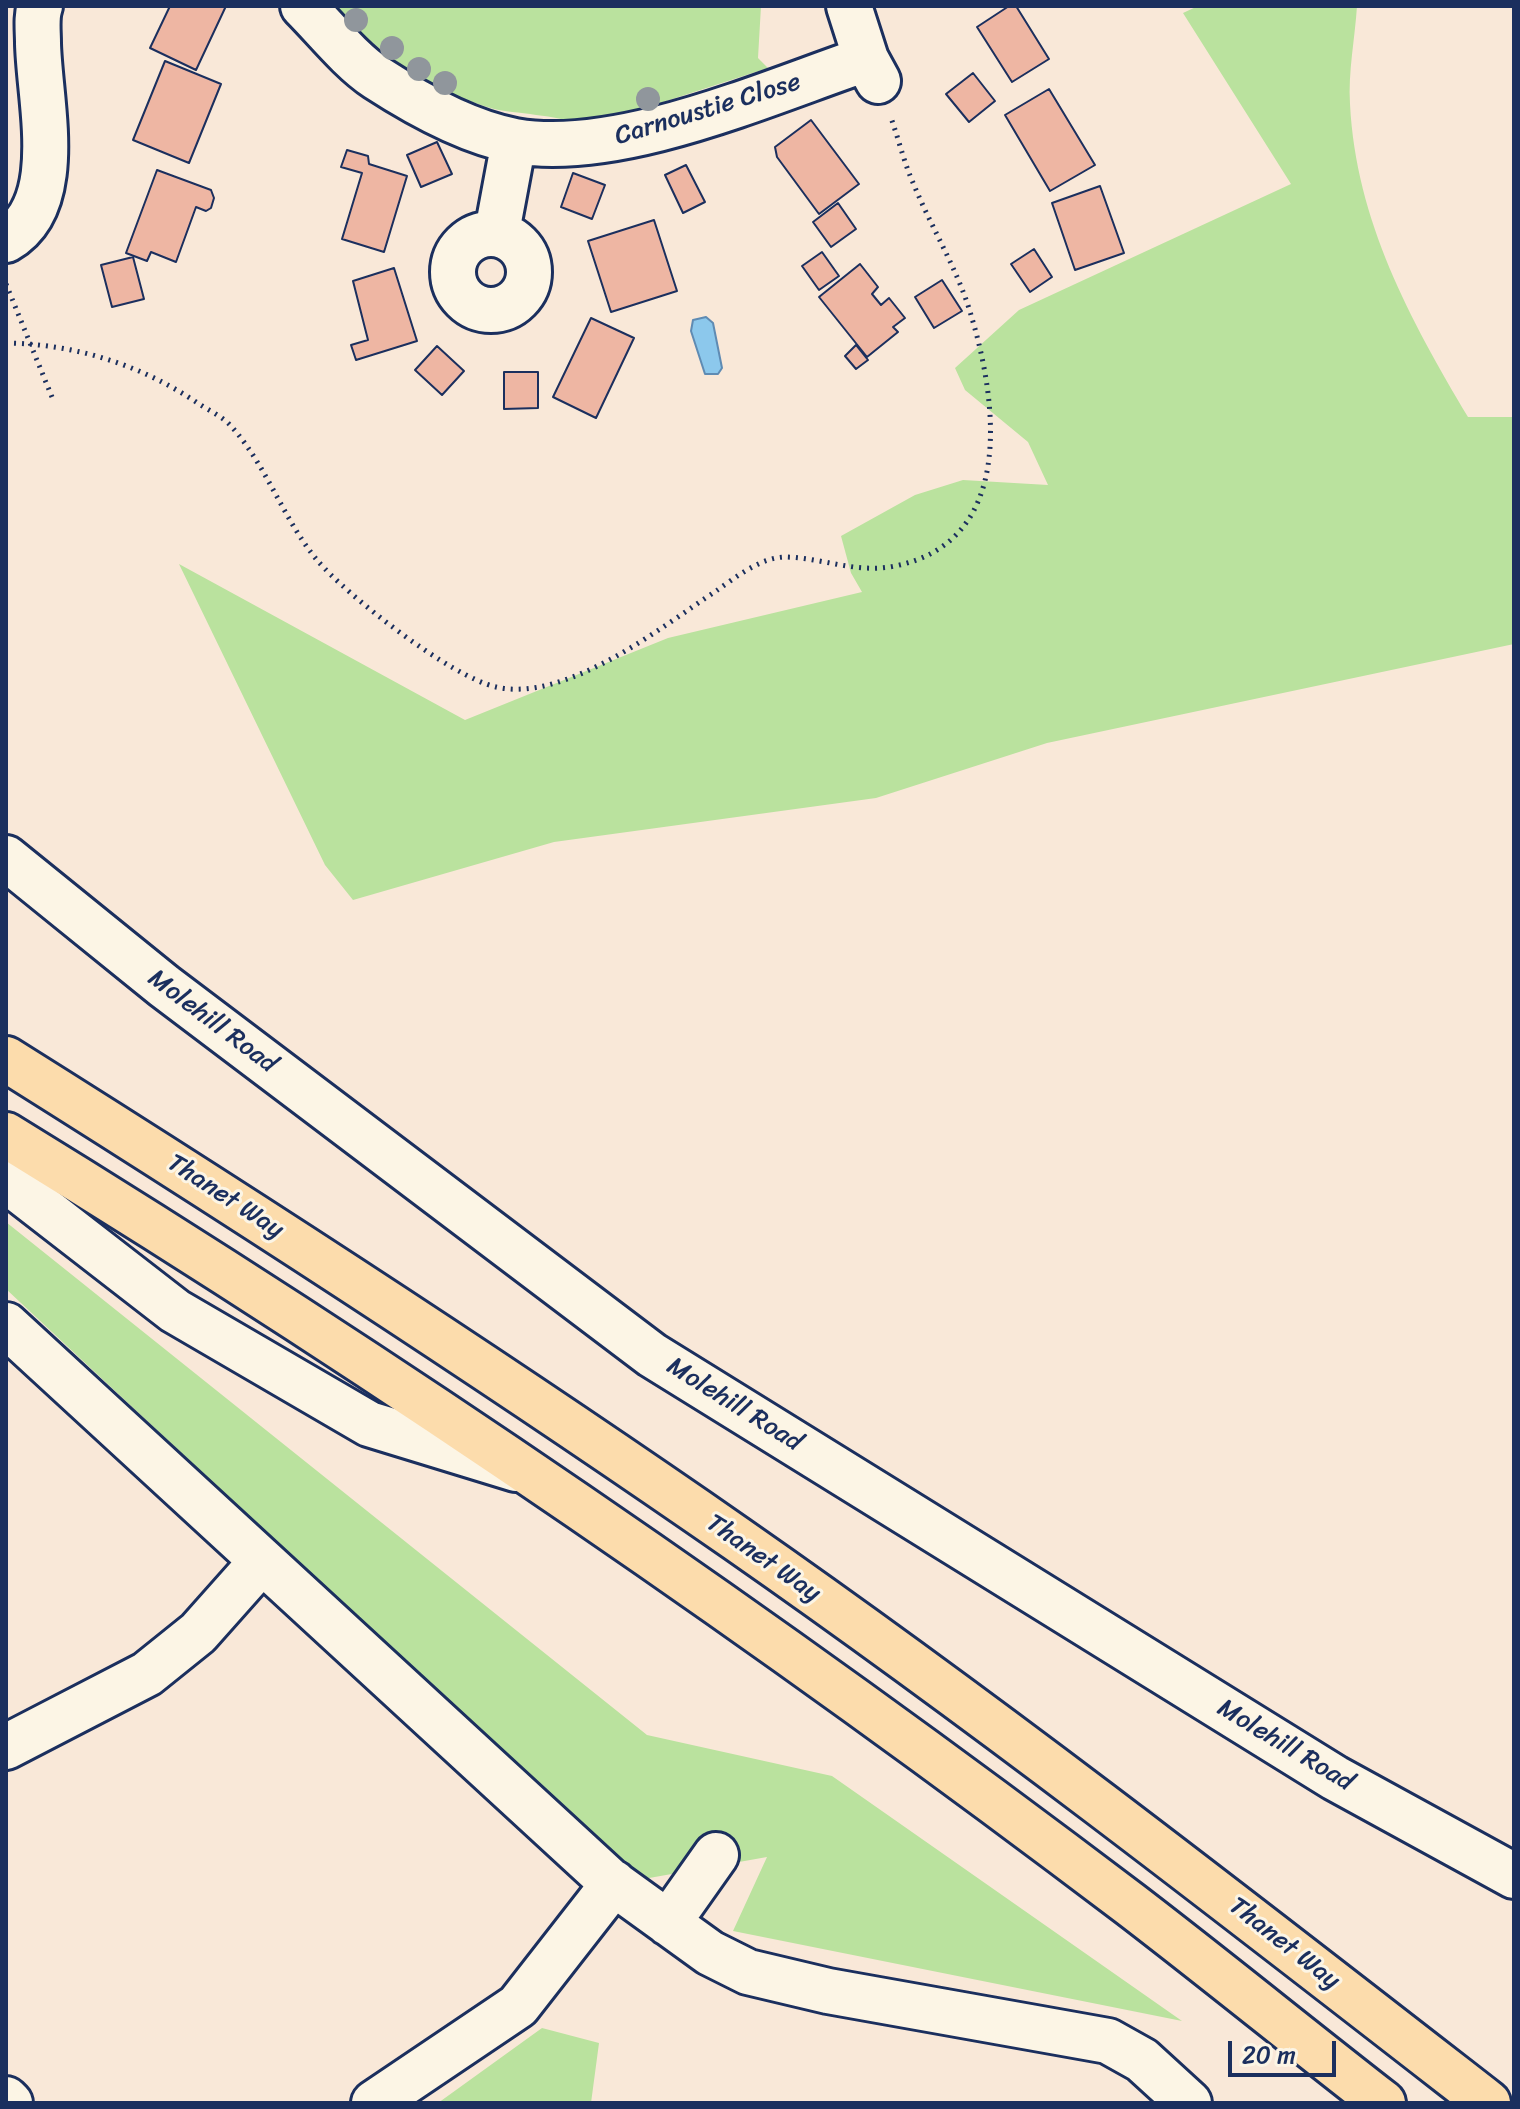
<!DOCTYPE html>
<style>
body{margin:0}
#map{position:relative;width:1520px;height:2109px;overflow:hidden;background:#f9e8d8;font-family:Sriracha,sans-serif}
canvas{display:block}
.frame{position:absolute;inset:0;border:8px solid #1b2f5e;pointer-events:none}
.scale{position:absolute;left:1228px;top:2041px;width:108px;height:36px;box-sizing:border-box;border:4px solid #1b2f5e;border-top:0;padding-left:10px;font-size:24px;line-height:28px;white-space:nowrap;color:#1b2f5e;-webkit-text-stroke:6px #fcf5e5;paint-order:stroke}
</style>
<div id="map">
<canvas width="1520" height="2109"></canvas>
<div class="frame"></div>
<div class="scale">20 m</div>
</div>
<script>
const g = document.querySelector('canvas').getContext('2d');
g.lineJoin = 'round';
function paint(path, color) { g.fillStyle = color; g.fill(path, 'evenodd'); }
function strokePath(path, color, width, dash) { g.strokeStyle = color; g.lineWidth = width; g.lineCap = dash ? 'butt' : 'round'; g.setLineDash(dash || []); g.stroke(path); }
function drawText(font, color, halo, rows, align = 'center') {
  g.font = font + ' Sriracha,sans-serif'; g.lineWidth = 6; g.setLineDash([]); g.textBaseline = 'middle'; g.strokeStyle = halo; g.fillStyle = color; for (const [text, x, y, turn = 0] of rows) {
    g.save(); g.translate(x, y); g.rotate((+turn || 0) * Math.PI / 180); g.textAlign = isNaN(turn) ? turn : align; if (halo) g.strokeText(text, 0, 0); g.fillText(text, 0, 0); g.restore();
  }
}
paint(new Path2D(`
 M333,6h428l-3,52 10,10 -157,51 -38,4c-10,-7 -62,-10 -79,-14 -64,-18 -115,-56 -161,-103z
 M1198,6h159c-2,32 -9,66 -7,98 6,117 60,215 118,313h46v227l-467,99 -171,55 -322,44 -201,58 -28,-35 -146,-301 286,156 203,-82 194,-46 -11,-19 -10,-37 74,-41 48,-15 85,5 -20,-43 -63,-52 -10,-22 64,-58 272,-126 -108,-171z
 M6,1222l641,513 185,41 350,245 -449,-90 34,-74 -129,23 -632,-591z
 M542,2028l57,15 -8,60h-153z`), '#bae29e');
const water = new Path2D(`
 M706,317l7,6 9,45 -4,6h-13l-14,-43 2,-11z`);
paint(water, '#8cc8ec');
strokePath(water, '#5f8bb3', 2);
const building = new Path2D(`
 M170,6h56l-30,64 -46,-22z
 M1009,6h7l33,53 -37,23 -35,-55z
 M165,61l56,23 -32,79 -56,-23z
 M973,73l22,28 -26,21 -23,-28z
 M1049,89l46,76 -45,26 -45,-76z
 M811,120l48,64 -40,30 -42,-57 -2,-10z
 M437,142l15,32 -31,13 -14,-32z
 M347,150l21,6 1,8 38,12 -23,76 -42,-13 20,-66 -21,-6z
 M686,165l19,37 -22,11 -18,-38z
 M157,170l54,20 3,8 -3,10 -5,3 -10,-4 -20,55 -25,-10 -4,9 -21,-8z
 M573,173l32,12 -13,34 -31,-12z
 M1100,186l24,67 -49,17 -23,-67z
 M838,203l18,26 -25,18 -18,-25z
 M654,220l23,71 -66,21 -23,-71z
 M1034,249l18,28 -22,15 -19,-28z
 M822,252l17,24 -20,14 -17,-24z
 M133,257l11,42 -32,8 -11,-42z
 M860,264l18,23 -6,7 9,11 8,-7 16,20 -12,9 5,5 -31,25 -48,-60z
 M394,268l23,73 -61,19 -5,-15 17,-5 -15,-59z
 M942,280l20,31 -28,17 -19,-31z
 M591,318l43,20 -38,80 -43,-21z
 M856,345l12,15 -12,9 -11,-13z
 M437,346l27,25 -22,24 -27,-25z
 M504,372h34v36l-34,1z`);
paint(building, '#eeb6a3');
strokePath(building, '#1b2f5e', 2);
const minor = new Path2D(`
 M303,6c23,23 47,54 74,72 40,26 90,54 138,63 104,18 251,-48 351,-82
 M849,6l17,53 12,22
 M497,232l17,-91
 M453 272a38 38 0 1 1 76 0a38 38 0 1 1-76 0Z
 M6,240c61,-35 33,-139 32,-197 0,-12 -2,-26 2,-37
 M6,858l158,128 488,369 683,423 179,98
 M6,1180l169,131 194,113 147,45
 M6,1325l603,555 101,73 38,19 80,19 280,50 34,19 47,43
 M6,1747l141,-73 51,-41 64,-72
 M668,1923l48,-68
 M6,2099l4,4
 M374,2103l144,-97 96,-123`);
const highway = new Path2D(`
 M6,1059c247,155 492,314 731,480 257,179 504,372 751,564
 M6,1135c386,237 763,495 1124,769 85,65 168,133 253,199`);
strokePath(minor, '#1b2f5e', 50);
strokePath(highway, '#1b2f5e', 50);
strokePath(new Path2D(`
 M6,284l48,118
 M6,343c69,1 136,22 193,61 11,7 24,13 32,22 36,40 52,93 86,134 29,35 134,117 179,127 70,16 164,-59 220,-96 19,-13 44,-34 70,-34 37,1 71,17 109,9 120,-24 103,-162 76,-251 -13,-45 -39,-86 -57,-130 -10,-22 -15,-45 -23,-67`), '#1b2f5e', 5, [2, 6]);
strokePath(minor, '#fcf5e5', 44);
strokePath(highway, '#fcdcac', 44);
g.fillStyle = '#90969c';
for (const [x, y] of [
 [356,20],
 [392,48],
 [419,69],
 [445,83],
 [648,99]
]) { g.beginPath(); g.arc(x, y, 12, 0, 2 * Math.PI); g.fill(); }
drawText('26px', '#1b2f5e', '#fcf5e5', [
 ["Carnoustie Close",708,110,-17],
 ["Molehill Road",212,1022,37],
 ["Thanet Way",225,1197,33],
 ["Molehill Road",734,1405,32],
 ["Thanet Way",763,1559,35],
 ["Molehill Road",1285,1746,31],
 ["Thanet Way",1284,1944,38]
]);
</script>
